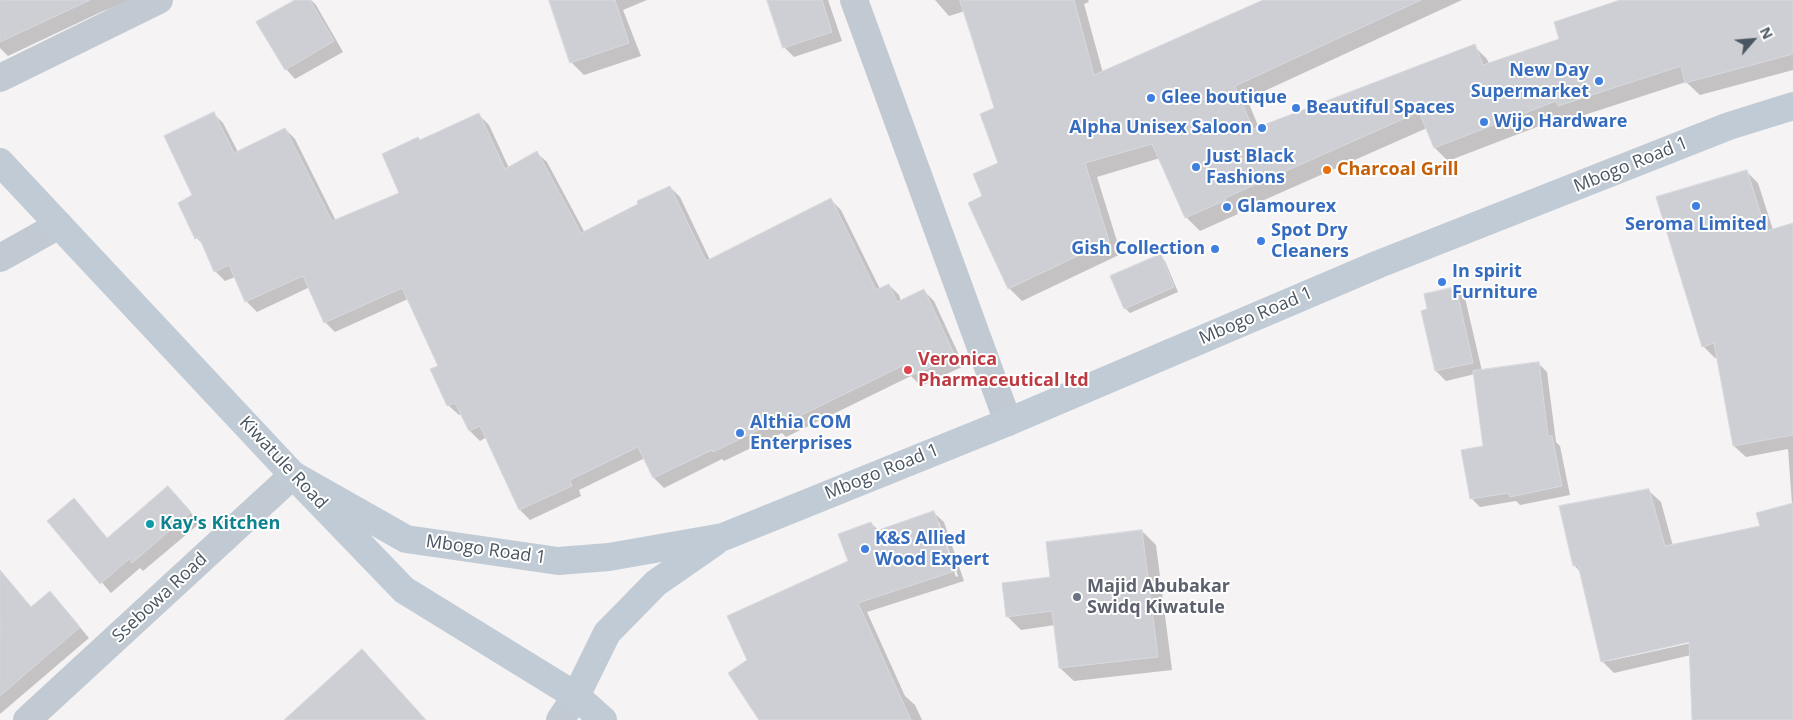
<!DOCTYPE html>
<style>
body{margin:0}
#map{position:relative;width:1793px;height:720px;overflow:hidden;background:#f5f3f3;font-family:"Open Sans",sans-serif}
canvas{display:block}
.north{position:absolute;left:1728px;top:15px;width:50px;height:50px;-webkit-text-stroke:4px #fff;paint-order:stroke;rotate:63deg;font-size:14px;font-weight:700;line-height:20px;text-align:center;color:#4a5661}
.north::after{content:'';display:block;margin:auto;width:18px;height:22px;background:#4a5661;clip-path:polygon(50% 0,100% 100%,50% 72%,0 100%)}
</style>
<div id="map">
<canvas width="1793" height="720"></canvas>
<div class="north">N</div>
</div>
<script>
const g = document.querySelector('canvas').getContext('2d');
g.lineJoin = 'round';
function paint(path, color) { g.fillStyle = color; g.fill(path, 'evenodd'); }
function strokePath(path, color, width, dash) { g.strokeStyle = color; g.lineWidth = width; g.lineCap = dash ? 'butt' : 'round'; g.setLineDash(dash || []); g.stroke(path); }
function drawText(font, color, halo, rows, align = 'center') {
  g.font = font + ' "Open Sans",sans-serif'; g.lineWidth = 4; g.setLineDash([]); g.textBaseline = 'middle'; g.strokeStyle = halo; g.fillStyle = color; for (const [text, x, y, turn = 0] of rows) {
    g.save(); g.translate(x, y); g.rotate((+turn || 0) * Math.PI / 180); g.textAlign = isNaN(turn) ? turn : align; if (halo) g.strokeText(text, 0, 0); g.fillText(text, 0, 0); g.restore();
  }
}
paint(new Path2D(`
 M0,0h132l-31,12 -93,44 -8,-8z
 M298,0h13l5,5 27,47 -48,27 -9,-10z
 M550,0h97l-24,10 18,46 -57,19 -13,-13z
 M769,0h59l14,41 -48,16 -10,-10z
 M935,0h153l1,2 -5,2 19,69 163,-73h196l-215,99 12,29 215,-82 13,13 2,5 72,-24 63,-40h169v70l-93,25 -14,-13 -114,37 -4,-4 -120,46 -13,-13 -8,-20 -190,84 1,2 -38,17 -13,-13 -27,-60 -63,19 24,77 -99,47 -13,-13 -25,-91 16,-34 -4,-54 -31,-98 -16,5z
 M213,113l10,10 15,29 47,-23 10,10 41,82 65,-27 20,-53 58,-26 10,10 20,43 28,-15 10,9 38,71 55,-28 30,-18 10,10 30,63 121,-60 10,10 39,79 9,-4 10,10 2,6 23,-10 10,10 30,65 -43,20 -10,-10 -125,61 -4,-4 -58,28 -2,-2 -58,29 -10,-10 -9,-20 -66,32 2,6 -51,24 -10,-10 -33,-73 -7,4 -10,-10 -8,-17 -3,1 -11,-10 -9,-39 -31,-67 -73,33 -10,-10 -15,-35 -53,25 -10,-10 -12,-25 -10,4 -10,-10 -12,-26 -6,-7 -3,-42z
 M1747,172l11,11 15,47 20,-6v496h-99l-3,-65 -77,18 -12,-12 -21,-88 -7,-8 75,-74 12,11 12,44 88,-19 31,-23 -4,-55 -42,8 -12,-11 -16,-89 -3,1 -12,-12zM1695,639l1,3 -87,19v-2z
 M1160,256l5,5 13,31 -48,21 -5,-5z
 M1455,288l10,10 17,73 56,-8 9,9 9,70 4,4 10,49 -50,10 -4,-4 -36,6 -8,-8 13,-52 -10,-73 -29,7 -10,-10 -7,-61z
 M178,498l22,25 -57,48 -3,-3 -29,25 -62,-72 34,-11 25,29z
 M934,513l10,9 20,59 -97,31 38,84 10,9 7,15h-125l-48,-60 101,-98 21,-39 8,8zM937,522h2l19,54 -2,1z
 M1142,531l14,14 16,125 -98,11 -14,-13 -5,-43 -34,5 -14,-14z
 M0,570l32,38 27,-6 30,36 -89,76z`), '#0003');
const building = new Path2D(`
 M0,0h90l-90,42z
 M295,0h15l24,41 -49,29 -29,-48z
 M549,0h66l14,43 -59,20z
 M767,0h55l10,32 -49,16z
 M960,0h114l20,75 169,-75h158l-186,86 18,43 222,-85 8,21 76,-26 -5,-17 66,-22h173v54l-108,29 -4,-17 -123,40 -2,-5 -122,47 -15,-36 -194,86 1,2 -41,18 -33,-74 -67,19 24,78 -101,48 -40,-86 14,-7 -9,-22 25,-11 -18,-49 14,-6z
 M214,112l20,41 51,-25 47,93 67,-28 -17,-39 36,-17 2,3 59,-27 26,56 32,-18 44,82 57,-29 -1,-3 33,-15 36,75 125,-63 45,92 13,-6 8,18 27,-13 31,67 -45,20 -6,-11 -129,63 -2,-5 -60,29 -1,-2 -59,28 -15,-31 -68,33 2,6 -53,24 -39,-84 -11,5 -14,-28 -8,3 -17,-37 8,-3 -36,-78 -78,35 -21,-47 -58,26 -16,-37 -15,7 -15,-35 -4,2 -17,-36 14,-8 -28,-59z
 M1747,170l19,61 27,-8v212l-60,11 -19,-103 -12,4 -46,-150z
 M1161,254l13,33 -50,22 -14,-33z
 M1456,287l17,76 -38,8 -14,-60 6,-2 -3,-15z
 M1539,362l9,74h4l10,50 -52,11 -1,-4 -39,6 -9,-49 22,-4 -10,-75z
 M168,486l23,26 -59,51 -3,-4 -29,25 -53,-63 27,-23 33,40z
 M1649,489l16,57 95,-20 -4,-13 37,-10v217h-101l-3,-78 -88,20 -23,-97 -5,1 -14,-60z
 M934,511l21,60 -97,32 53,117h-152l-31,-47 19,-13 -20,-44 121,-55 -10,-27 33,-12 4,9z
 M1142,530l16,127 -99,11 -7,-57 -46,6 -4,-34 48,-6 -4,-35z
 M0,570l31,37 19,-16 30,36 -80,69z
 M362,649l64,71h-142l66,-60z`);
paint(building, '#cdcfd5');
strokePath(building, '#d7d9de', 1);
strokePath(new Path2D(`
 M854,0l154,422
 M0,78l159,-78
 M0,258l59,-33
 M27,720l266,-245
 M560,720l16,-24`), '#c1cad2', 28);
strokePath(new Path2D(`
 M0,162l293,313 111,115 172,106 27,24
 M293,475l113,64 152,22 51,-4 114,-20 285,-115 371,-158 350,-138 64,-20
 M576,696l31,-63 49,-50 59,-41`), '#c1cbd6', 28);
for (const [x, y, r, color] of [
 [1599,81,5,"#3f7fe0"],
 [1151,98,5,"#3f7fe0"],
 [1296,108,5,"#3f7fe0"],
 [1484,122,5,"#3f7fe0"],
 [1262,128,5,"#3f7fe0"],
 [1196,167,5,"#3f7fe0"],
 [1327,170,5,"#e8710a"],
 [1696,206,5,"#3f7fe0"],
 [1227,207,5,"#3f7fe0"],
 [1261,241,5,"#3f7fe0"],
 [1215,249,5,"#3f7fe0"],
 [1442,282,5,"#3f7fe0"],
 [908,370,5,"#e0444e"],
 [740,433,5,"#3f7fe0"],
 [150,524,5,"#0f9aa8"],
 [865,549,5,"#3f7fe0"],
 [1077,597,5,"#6b7280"]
]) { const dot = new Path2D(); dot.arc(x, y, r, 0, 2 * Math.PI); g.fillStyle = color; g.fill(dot); strokePath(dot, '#fff', 2); }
drawText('bold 18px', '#366cbe', '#fff', [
 ["New Day",1589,71,"right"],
 ["Supermarket",1589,92,"right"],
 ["Glee boutique",1161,98],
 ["Beautiful Spaces",1306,108],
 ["Wijo Hardware",1494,122],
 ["Alpha Unisex Saloon",1252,128,"right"],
 ["Just Black",1206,157],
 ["Fashions",1206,178],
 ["Glamourex",1237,207],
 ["Seroma Limited",1696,225,"center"],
 ["Spot Dry",1271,231],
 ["Cleaners",1271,252],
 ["Gish Collection",1205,249,"right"],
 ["In spirit",1452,272],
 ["Furniture",1452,293],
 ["Althia COM",750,423],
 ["Enterprises",750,444],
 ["K&S Allied",875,539],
 ["Wood Expert",875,560]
], 'left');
drawText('18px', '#4a5661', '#fff', [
 ["Mbogo Road 1",1631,165,-22],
 ["Mbogo Road 1",1256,316,-23],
 ["Kiwatule Road",283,463,47],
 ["Mbogo Road 1",882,472,-22],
 ["Mbogo Road 1",486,550,8],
 ["Ssebowa Road",160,598,-43]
]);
drawText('bold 18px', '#c56008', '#fff', [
 ["Charcoal Grill",1337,170]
], 'left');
drawText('bold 18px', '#be3a42', '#fff', [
 ["Veronica",918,360],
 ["Pharmaceutical ltd",918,381]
], 'left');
drawText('bold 18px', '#0d838f', '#fff', [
 ["Kay's Kitchen",160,524]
], 'left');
drawText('bold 18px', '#5b616d', '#fff', [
 ["Majid Abubakar",1087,587],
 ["Swidq Kiwatule",1087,608]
], 'left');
</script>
